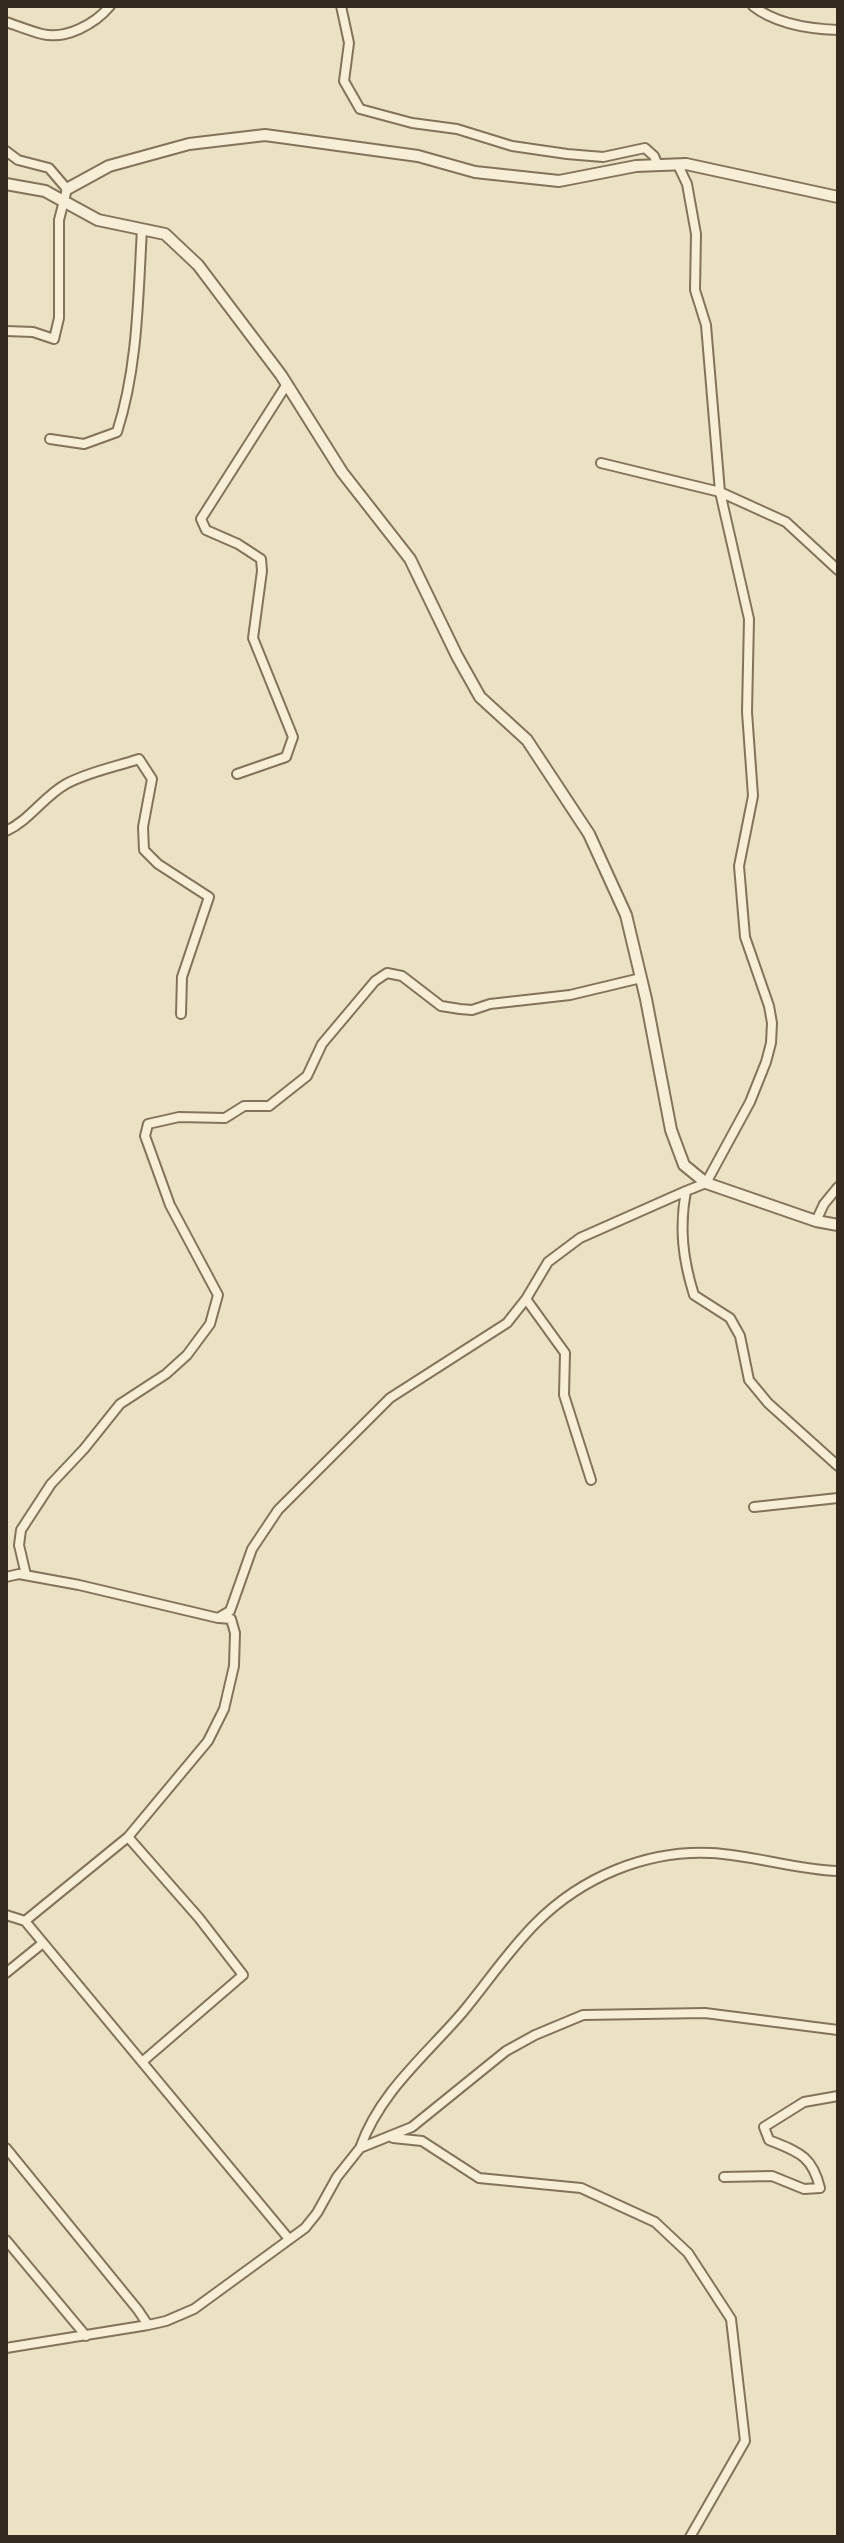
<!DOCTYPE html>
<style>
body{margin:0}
#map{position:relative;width:844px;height:2543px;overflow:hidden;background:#ebe1c3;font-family:"Roboto Serif",serif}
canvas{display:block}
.frame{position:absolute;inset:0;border:8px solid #352a1e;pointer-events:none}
</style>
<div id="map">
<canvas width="844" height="2543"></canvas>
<div class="frame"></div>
</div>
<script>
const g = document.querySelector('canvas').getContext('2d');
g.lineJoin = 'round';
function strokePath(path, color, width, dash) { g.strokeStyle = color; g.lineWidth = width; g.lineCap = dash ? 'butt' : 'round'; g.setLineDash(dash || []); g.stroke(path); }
const minor = new Path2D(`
 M341,6l8,37 -5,38 16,28 52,14 45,6 55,17 55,8 36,3 42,-9 9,8 4,9
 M753,6c23,18 56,23 85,24
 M6,22c12,4 24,9 36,12 24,6 53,-10 68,-28
 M6,151l12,9 31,8 18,21 -8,31v98l-5,21 -21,-7 -27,-1
 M678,165l9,19 9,50 -1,56 11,35 14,167 29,127 -2,93 6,84 -14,70 6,71 24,69 3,17 -1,20 -5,19 -16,40 -44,81 -20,8c-7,37 -3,69 8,104l36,23 10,18 9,44 19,23 70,63
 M50,439l34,5 33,-12c21,-65 21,-134 25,-203
 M601,463l119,29 66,30 52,48
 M237,774l49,-17 7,-20 -40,-99 9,-67 -1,-12 -23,-15 -32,-14 -5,-11 86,-135
 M6,831c24,-11 37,-34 60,-47 22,-12 49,-17 73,-25l13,20 -9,48 1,23 14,14 51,33 -27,80 -1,37
 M816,1221l8,-17 14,-17
 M526,1299l39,54 -1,42 27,85
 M754,1507l84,-9
 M26,1575l-7,-30 2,-15 30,-46 33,-35 36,-45 46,-30 21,-19 23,-31 8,-29 -48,-90 -25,-69 3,-12 31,-7 46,1 19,-12h25l38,-30 15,-32 53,-63 12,-8 15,3 39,30 19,3 12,1 18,-6 80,-9 71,-17
 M6,1577l13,-3 60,11 139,33 12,-7 22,-62 26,-39 112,-112 117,-75 19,-24 22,-37 32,-24 106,-47
 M128,1837l71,81 44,57 -101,87
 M6,1915l19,6 103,-84 80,-96 16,-32 10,-43 1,-33 -4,-14 -12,-1
 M25,1921l264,318
 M6,1973l37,-30
 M393,2138l29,3 57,37 102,10 74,34 33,31 43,66 14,122 -55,96
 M6,2148l132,162 10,15
 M360,2148c20,-56 65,-92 102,-135 25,-30 46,-62 74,-90 46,-46 110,-73 175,-70 43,2 84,17 127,18
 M724,2177l48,-1 32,13 16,-1c-8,-33 -22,-36 -51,-48l-5,-13 40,-25 34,-6
 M6,2240l80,96
 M6,2348l142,-23 18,-4 28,-12 111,-81 12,-15 20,-36 23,-29 52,-21 94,-76 29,-16 48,-20 122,-2 133,17`);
const tertiary = new Path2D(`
 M6,184l39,7 53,29 67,14 33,31 83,110 61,97 68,87 47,97 23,41 47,43 62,94 37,81 20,84 25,131 13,35 22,18 110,38 22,4
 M67,189l42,-23 80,-22 76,-9 153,21 57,16 84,9 77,-15 50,-2 152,33`);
strokePath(minor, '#84735b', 12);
strokePath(tertiary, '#84735b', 14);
strokePath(minor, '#f6eed6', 8);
strokePath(tertiary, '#f6eed6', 10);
</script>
